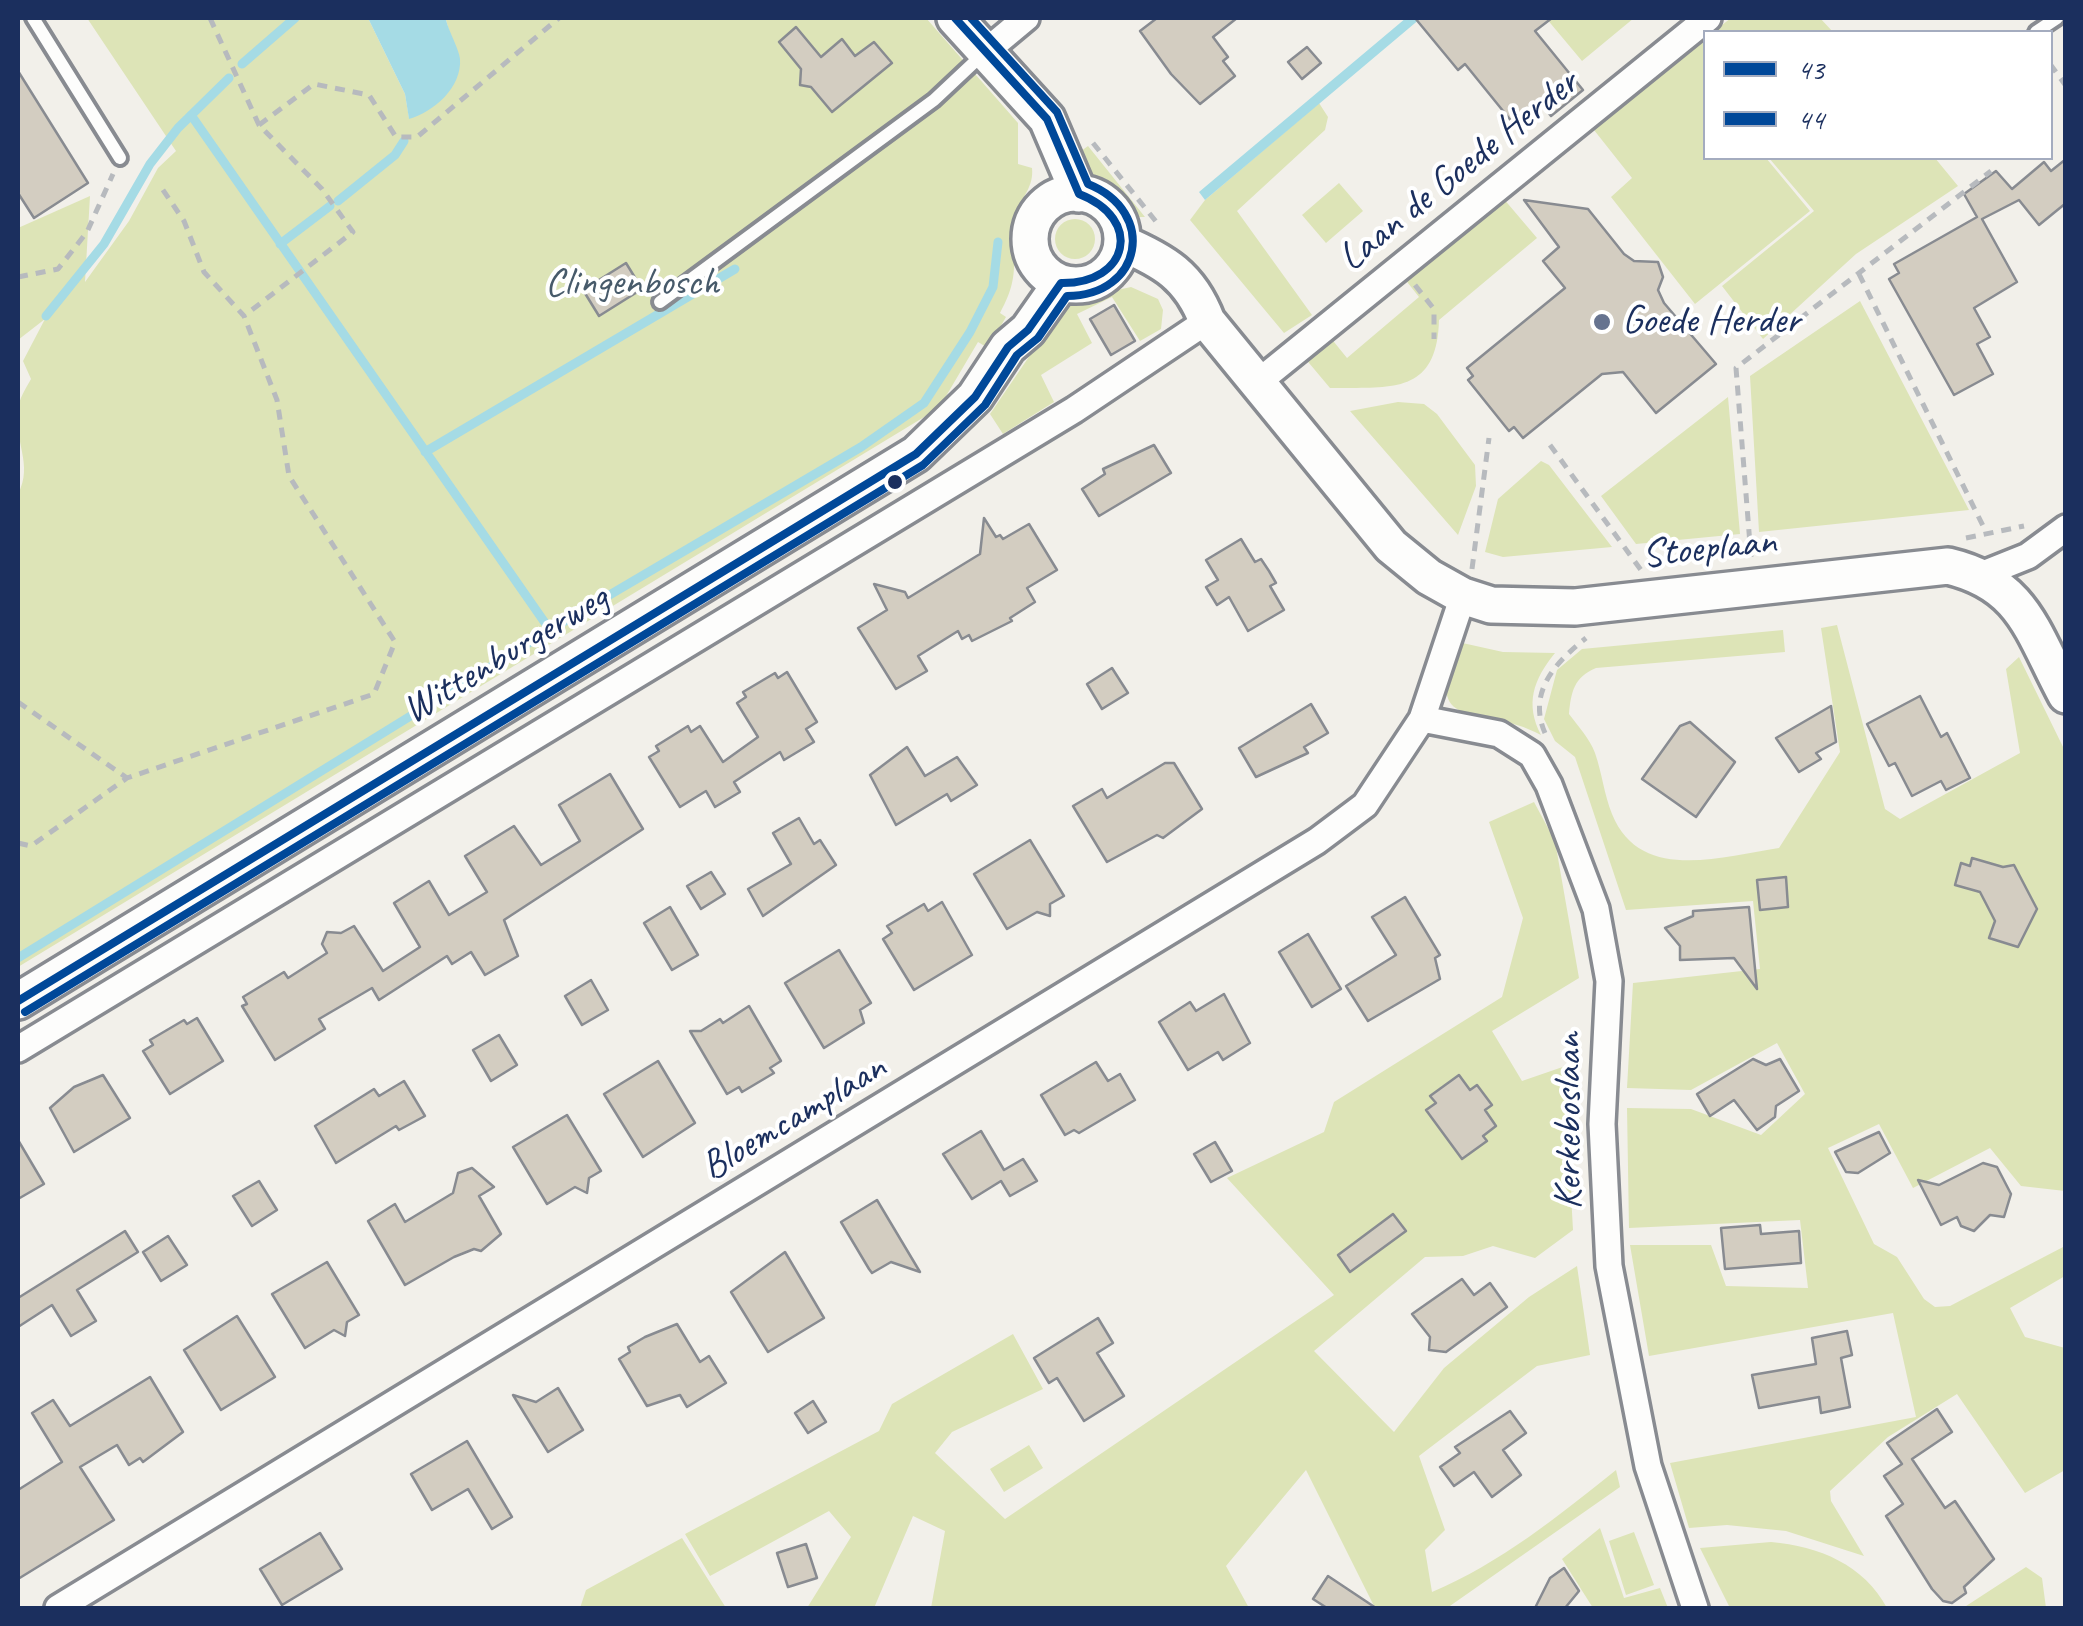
<!DOCTYPE html>
<style>
body{margin:0}
#map{position:relative;width:2083px;height:1626px;overflow:hidden;background:#f2f0ea;font-family:Caveat,sans-serif}
canvas{display:block}
.frame{position:absolute;inset:0;border:20px solid #1b2f5e;pointer-events:none}
.legend{position:absolute;left:1703px;top:30px;width:350px;height:130px;box-sizing:border-box;background:#fff;border:2px solid #a4acbf;margin:0;padding:12px 18px;list-style:none;font-size:30px;color:#1b2f5e}
.legend li{display:flex;align-items:center;gap:20px;height:50px}
.legend b{width:50px;border:2px solid #a4acbf}
</style>
<div id="map">
<canvas width="2083" height="1626"></canvas>
<div class="frame"></div>
<ul class="legend">
<li><b style="height:12px;background:#004899"></b>43</li>
<li><b style="height:12px;background:#004899"></b>44</li>
</ul>
</div>
<script>
const g = document.querySelector('canvas').getContext('2d');
g.lineJoin = 'round';
function paint(path, color) { g.fillStyle = color; g.fill(path, 'evenodd'); }
function strokePath(path, color, width, dash) { g.strokeStyle = color; g.lineWidth = width; g.lineCap = dash ? 'butt' : 'round'; g.setLineDash(dash || []); g.stroke(path); }
function drawText(font, color, halo, rows, align = 'center') {
  g.font = font + ' Caveat,sans-serif'; g.lineWidth = 8; g.setLineDash([]); g.textBaseline = 'middle'; g.strokeStyle = halo; g.fillStyle = color; for (const [text, x, y, turn = 0] of rows) {
    g.save(); g.translate(x, y); g.rotate((+turn || 0) * Math.PI / 180); g.textAlign = isNaN(turn) ? turn : align; if (halo) g.strokeText(text, 0, 0); g.fillText(text, 0, 0); g.restore();
  }
}
paint(new Path2D(`
 M87,18h281l37,76 4,24 45,-70 -8,-28 -10,-2h490l92,105v41l14,4c2,19 -10,28 -15,45 -11,39 9,54 -17,100l6,4 -18,31 -10,-6 -39,66 -921,559v-473c16,-30 -5,-53 0,-86 1,-9 8,-20 13,-29l-8,-18 22,-42 -27,21v-112l72,-32 -5,86 44,-61 29,-53 18,-17z
 M1546,18h88l-52,43z
 M1731,18h89l13,14h-120z
 M1705,38l1,120h60l44,53 -115,93 -84,-107 21,-19 -38,-48z
 M1319,103l9,14 -3,13 -88,81 75,104 -28,18 -94,-113 15,-20z
 M1088,146l57,71h-15c-17,-23 -40,-37 -57,-60z
 M1769,158h166l23,28 -102,68 -93,85 -41,-53 92,-75z
 M1339,183l24,28 -37,32 -24,-28z
 M1503,198l34,40 -98,82c-2,76 -49,67 -109,68l-26,-31 26,-20 17,21 72,-61 -15,-19z
 M1055 239a20 20 0 1 1 40 0a20 20 0 1 1-40 0Z
 M1131,287l27,12 5,11 -2,19 -21,12 -28,-44 -35,17 15,29 -51,32 13,27 -51,32 -13,-20 77,-113z
 M1860,301l109,209 -210,22 -9,-156z
 M1728,397l12,137 -104,10 -35,-48z
 M1398,402l26,2 13,10 38,51 1,21 -18,49 -108,-124z
 M1541,461l8,4 63,82 -109,10 -18,-5 13,-53z
 M1837,625l48,184 15,10 120,-66 -14,-84 13,-12 46,94v440l-44,-5 -31,-38 -77,40 -34,-64 -51,24 46,96 23,13 27,42 11,8 15,-1 115,-60v30l-55,32 15,29 40,11v122l-40,23 -68,-99 -69,43 -58,54 1,10 33,55 -78,-25 -59,-6 -38,3 -19,-65 246,-46 -23,-104 -244,43 -19,-111h81l15,41 82,2 -8,-68 -171,8 -2,-120 64,1 70,26 44,-41 -28,-51 -86,47 -64,-2 6,-105 127,-14 -7,-68 -127,9 -51,-153 -20,-16 -11,-22 13,-49 25,-21 201,-19 2,22 -189,16c-22,9 -25,24 -27,46 9,12 21,25 26,39 7,20 9,41 17,61 28,69 108,43 167,34l61,-96 -19,-124z
 M1458,642l45,10 52,1c-22,27 -30,51 -14,82 -63,-34 -120,2 -83,-93z
 M1534,802l21,39 24,137 -87,53 30,50 58,-20 -9,133 2,36 -38,28 -42,-12 -30,10 -38,1 -111,94 80,81 50,-64 85,-71 48,-31 13,89 -53,11 -118,90 26,74 -20,20 7,42c67,-28 128,-77 184,-122l4,17 -173,121h-72l-69,-138 -80,96 23,42h-318l14,-77 -32,-15 -39,92h-67l44,-71 -22,-26 -119,65 -25,-42 194,-103 13,-27 121,-70 30,55 -91,43 -17,21 70,66 329,-224 -107,-117 97,-46 10,-30 168,-105 21,-79 -34,-96z
 M1029,1445l14,23 -39,24 -14,-23z
 M1600,1528l24,70 36,-10 8,20h-75l-31,-49z
 M1634,1532l20,53 -28,10 -17,-54z
 M682,1538l44,70h-146l6,-18z
 M1771,1542c48,4 93,23 116,66h-157l-30,-60z
 M2026,1567l16,11 4,30h-83z`), '#dde4b7');
paint(new Path2D(`
 M368,18l78,2c3,12 13,29 14,39 2,28 -26,53 -51,60l-4,-25z
 M1406,18h15l-216,182 -6,-8z`), '#a5dbe5');
strokePath(new Path2D(`
 M242,64l53,-46
 M191,115l359,515
 M338,201l57,-46 9,-14
 M280,244l50,-38
 M46,316l58,-72 46,-80 28,-36 51,-50
 M425,452l310,-183
 M18,958l532,-328 311,-183 63,-44 46,-71 23,-45 5,-45`), '#a5dbe5', 9);
const building = new Path2D(`
 M1157,18h80l-24,19 15,20 -5,4 12,15 -35,28 -29,-30 -31,-43z
 M1415,18h137l-17,13 48,59 -32,26 -13,-16 -26,22 -47,-58 -7,6z
 M796,27l25,30 21,-18 13,17 19,-14 18,21 -60,49 -21,-25 -11,-2 1,-16 -22,-27z
 M1307,47l14,16 -19,16 -14,-17z
 M18,71l70,112 -54,35 -16,-25z
 M2066,159v44l-27,22 -20,-25 -37,19 35,63 -43,26 16,29 -13,7 16,30 -39,21 -65,-116 10,-6 -5,-9 83,-47 -13,-23 32,-23 16,18 32,-27 7,9z
 M1524,200l64,9 36,45 10,7 24,1 5,15 -5,13 6,13 52,61 -60,49 -33,-41 -21,2 -79,64 -9,-11 -5,4 -41,-51 5,-4 -6,-8 98,-80 -22,-27 16,-14z
 M626,263l16,26 -43,27 -16,-26z
 M1114,305l21,36 -24,14 -21,-36z
 M1154,445l17,28 -72,43 -17,-27 23,-15 -2,-5z
 M984,518l12,19 4,-2 3,4 26,-15 28,46 -30,18 8,14 -25,16 2,3 -40,20 -3,-6 -7,4 -4,-8 -40,25 9,15 -31,18 -38,-61 29,-18 -13,-26 31,8 3,6 72,-44z
 M1241,539l14,23 6,-3 8,12 7,12 -6,3 14,24 -36,21 -19,-34 -12,8 -11,-18 12,-7 -12,-20z
 M1112,668l16,25 -26,16 -15,-25z
 M787,672l30,50 -11,7 8,13 -30,18 -4,-8 -46,30 6,10 -25,15 -9,-16 -26,16 -31,-50 10,-6 -3,-5 32,-20 3,6 9,-6 23,36 35,-25 -21,-34 9,-6 -3,-5 32,-19 3,5z
 M1920,696l21,41 6,-4 23,45 -24,12 -5,-9 -29,15 -17,-33 -6,3 -22,-42z
 M1311,704l17,29 -24,14 4,6 -52,24 -17,-29z
 M1831,706l5,36 -20,11 5,6 -22,13 -23,-34z
 M1690,722l45,40 -39,55 -54,-38 38,-53z
 M907,747l18,29 32,-19 20,28 -26,16 -4,-7 -51,31 -26,-50z
 M1165,763h9l28,46 -39,29 -6,-3 -50,27 -34,-56 29,-17 5,9z
 M610,774l33,55 -139,91 14,36 -33,19 -14,-23 -19,12 -5,-8 -68,44 -7,-12 -53,31 6,10 -50,31 -33,-54 5,-2 -4,-7 41,-25 4,6 39,-25 -5,-9 5,-12 14,1 13,-7 29,45 37,-24 -26,-44 35,-22 20,34 38,-23 -22,-36 49,-30 27,39 39,-24 -21,-36z
 M799,818l15,26 6,-4 16,25 -73,51 -15,-27 43,-25 -18,-31z
 M1030,840l34,56 -14,8v12l-13,-4 -30,17 -33,-55z
 M1972,858l31,9 11,-2 23,44 -19,38 -29,-9 6,-17 -15,-29 -25,-7 6,-22 9,3z
 M711,872l14,22 -24,15 -14,-23z
 M1786,877l2,30 -28,3 -3,-30z
 M1405,897l35,58 -5,3 5,21 -72,42 -22,-35 50,-31 -24,-38z
 M942,902l30,53 -58,35 -31,-51 9,-6 -5,-7 37,-22 4,7z
 M670,907l28,48 -26,15 -28,-47z
 M1749,907l8,82 -23,-31 -54,2v-14l-15,-18 28,-12v-5z
 M1308,934l33,55 -29,18 -33,-55z
 M839,950l32,53 -11,7 4,13 -40,25 -39,-65z
 M591,980l17,30 -26,15 -17,-29z
 M1224,994l26,49 -27,17 -5,-8 -30,18 -29,-48 31,-20 6,9z
 M749,1006l32,55 -11,7 4,5 -32,19 -3,-5 -12,7 -37,-63h11l19,-12 3,4z
 M197,1018l26,43 -53,33 -27,-43 10,-6 -3,-5 34,-20 3,4z
 M499,1035l18,30 -26,16 -18,-31z
 M1753,1059l13,6 14,-6 19,32 -23,15 -1,11 -18,13 -23,-30 -24,16 -13,-22z
 M658,1061l37,62 -52,34 -39,-63z
 M1096,1062l12,19 12,-7 15,26 -56,33 -5,-3 -9,5 -24,-40z
 M103,1075l27,43 -56,34 -24,-44 24,-21z
 M1459,1075l11,15 7,-5 15,20 -7,5 11,16 -13,10 4,5 -25,18 -36,-49 10,-7 -6,-7z
 M404,1081l21,35 -26,14 -3,-4 -60,37 -21,-37 59,-37 5,7z
 M567,1115l34,56 -12,7 -2,15 -12,-6 -28,17 -34,-57z
 M981,1131l23,39 19,-11 14,22 -27,15 -9,-15 -29,18 -29,-45z
 M1879,1132l11,21 -32,20 -12,-1 -11,-20z
 M18,1140l26,44 -26,15z
 M1215,1142l17,29 -21,11 -17,-28z
 M1983,1163l14,4 14,27 -7,23 -14,-2 -16,16 -13,-5 -4,-9 -16,8 -23,-45 21,5z
 M472,1168l22,19 -15,9 22,38 -20,17 -7,-2 -20,8 -49,28 -37,-64 27,-17 10,18 48,-29 5,-20z
 M259,1181l18,29 -25,16 -19,-30z
 M877,1200l43,72 -29,-10 -19,11 -3,-4 -28,-47z
 M1393,1214l13,17 -56,41 -12,-17z
 M1760,1225l1,9 38,-3 2,32 -76,6 -4,-41z
 M125,1231l13,21 -61,38 19,31 -25,15 -19,-31 -34,22v-29z
 M168,1236l19,29 -26,16 -18,-29z
 M785,1252l39,66 -56,34 -37,-60z
 M327,1262l32,53 -12,7 -2,14 -11,-6 -29,18 -33,-54z
 M1462,1279l12,16 16,-12 17,24 -61,45 -17,-2 1,-13 -18,-23z
 M237,1316l38,61 -54,33 -37,-60z
 M1098,1318l15,25 -16,10 27,43 -40,25 -27,-43 -8,5 -15,-25z
 M677,1324l23,38 9,-6 17,27 -39,24 -7,-12 -33,11 -28,-47 11,-7 -2,-5 17,-10z
 M1847,1331l5,24 -11,3 9,49 -29,6 -2,-16 -60,11 -7,-33 64,-11 -4,-26z
 M150,1377l33,55 -40,30 -3,-4 -11,7 -12,-20 -37,22 34,53 -96,59v-89l44,-28 -30,-49 21,-13 17,26z
 M558,1388l25,42 -35,22 -35,-57 23,7z
 M813,1401l13,21 -18,11 -13,-20z
 M1937,1409l15,23 -40,27 33,49 10,-7 39,58 -30,28 2,6 -14,10 -9,-2 -11,-12 -46,-73 17,-12 -19,-28 18,-12 -15,-21z
 M1510,1411l16,22 -23,17 18,25 -29,22 -18,-25 -20,14 -14,-19 20,-14 -5,-6z
 M467,1441l45,76 -20,12 -24,-40 -36,21 -21,-36z
 M320,1533l22,36 -60,36 -22,-36z
 M806,1544l11,34 -29,9 -11,-34z
 M1564,1568l15,23 -14,17h-30l15,-30z
 M1328,1576l48,32h-49l-14,-9z`);
paint(building, '#d3cdc1');
strokePath(building, '#888b91', 2.5);
const lane = new Path2D(`
 M33,18l87,140
 M2036,32l21,-14
 M660,302l274,-202 49,-46`);
const street = new Path2D(`
 M984,53l42,-35
 M1257,383l451,-365
 M1983,574l45,-18 38,-28
 M1422,719l77,15 33,21 17,30 47,124 13,72 -7,143 7,142 39,200 47,142
 M18,1049l1056,-639 133,-89
 M58,1608l1259,-767 48,-36 57,-86 41,-123`);
const secondary = new Path2D(`
 M955,18l92,101 32,75
 M1030 239a46 46 0 1 1 92 0a46 46 0 1 1-92 0Z
 M1122,243c42,18 68,33 85,78l184,225 38,31 34,19 28,9 84,2 373,-41c76,18 84,66 118,129
 M18,1001l898,-547 59,-57 33,-50 20,-17 33,-47`);
strokePath(lane, '#888b91', 20);
strokePath(street, '#888b91', 32);
strokePath(secondary, '#888b91', 42);
strokePath(new Path2D(`
 M210,18l49,107 63,64 31,43 -109,84
 M2050,64l16,22
 M259,125l55,-41 55,11 27,42h21l142,-119
 M1093,143l65,81
 M1859,274l128,260
 M18,277l40,-8 29,-37 26,-58
 M1415,285l19,24v30
 M1550,445l91,125
 M1966,538l58,-12
 M1751,557l-15,-189 255,-197
 M1472,569l17,-131
 M18,702l109,76
 M1545,733c-18,-41 11,-71 41,-95
 M18,843l13,3 96,-68 247,-84 21,-52 -106,-166 -12,-76 -33,-84 -40,-44 -20,-51 -25,-37`), '#b7babe', 5, [10, 8]);
strokePath(lane, '#fdfdfc', 12);
strokePath(street, '#fdfdfc', 25);
strokePath(secondary, '#fdfdfc', 35);
strokePath(new Path2D(`
 M18,1001l898,-547 59,-57 33,-50 20,-17 33,-47c68,1 83,-64 18,-89l-32,-75 -92,-101`), '#004899', 8);
strokePath(new Path2D(`
 M25,1012l898,-547 62,-60 32,-50 21,-17 29,-42c75,0 91,-84 21,-112l-31,-72 -86,-94`), '#004899', 8);
for (const [x, y, r, color] of [
 [1602,322,10,"#66738f"],
 [895,482,9,"#1b2f5e"]
]) { const dot = new Path2D(); dot.arc(x, y, r, 0, 2 * Math.PI); g.fillStyle = color; g.fill(dot); strokePath(dot, '#fff', 4); }
drawText('40px', '#1b2f5e', '#fff', [
 ["Laan de Goede Herder",1459,171,-39],
 ["Stoeplaan",1709,549,-6],
 ["Wittenburgerweg",506,655,-31],
 ["Bloemcamplaan",794,1118,-31],
 ["Kerkeboslaan",1570,1121,-90]
]);
drawText('40px', '#475a6a', '#fff', [
 ["Clingenbosch",632,284]
]);
drawText('40px', '#1b2f5e', '#fff', [
 ["Goede Herder",1622,322]
], 'left');
</script>
